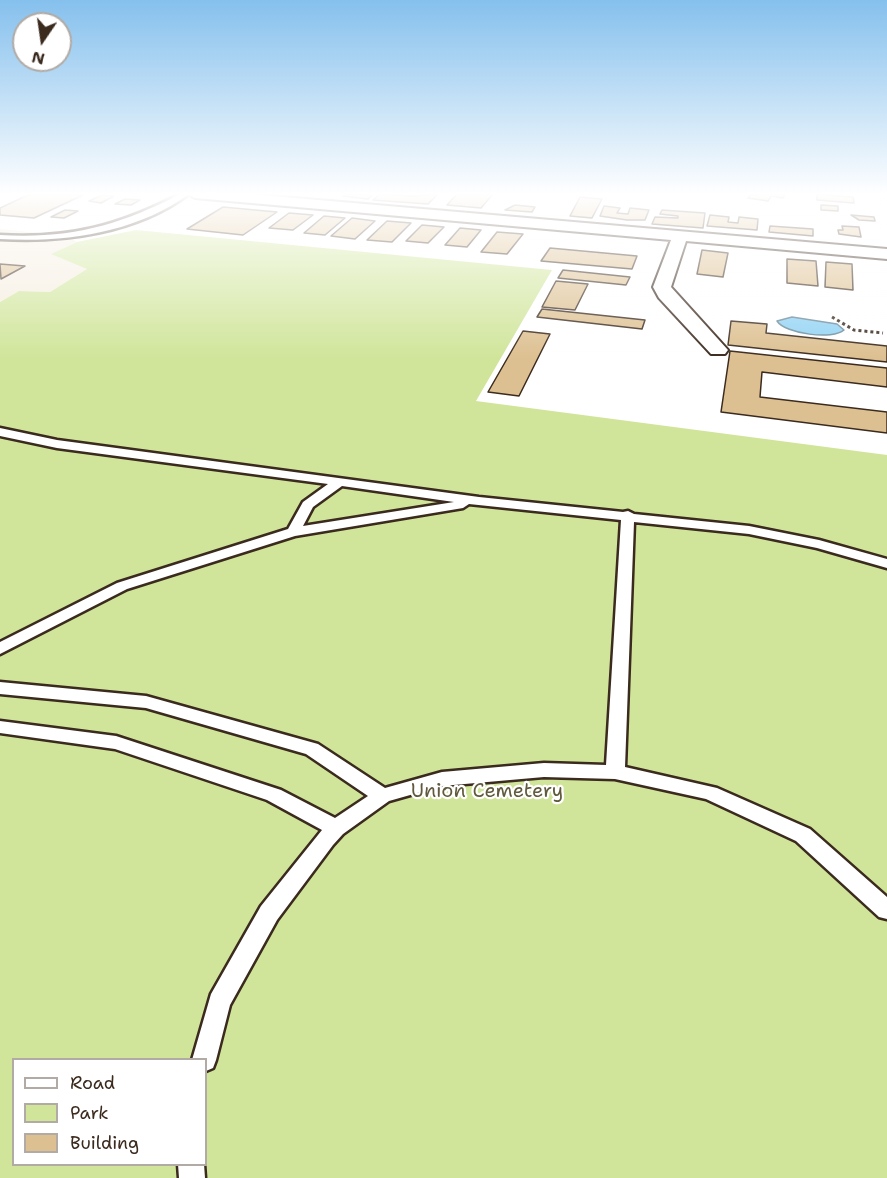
<!DOCTYPE html>
<style>
body{margin:0}
#map{position:relative;width:887px;height:1178px;overflow:hidden;background:#fff;font-family:"Shantell Sans",sans-serif}
canvas{display:block}
.legend{position:absolute;left:12px;top:1058px;width:195px;height:108px;box-sizing:border-box;background:#fff;border:2px solid #b1aaa5;margin:0;padding:8px 10px;list-style:none;font-size:18px;color:#3b2a1e}
.legend li{display:flex;align-items:center;gap:12px;height:30px}
.legend b{width:30px;border:2px solid #b1aaa5}
.north{position:absolute;left:12px;top:12px;width:60px;height:60px;box-sizing:border-box;background:#fff;border:2px solid #b1aaa5;border-radius:50%;rotate:193deg;font-size:16px;font-weight:700;line-height:24px;text-align:center;color:#3b2a1e}
.north::after{content:'';display:block;margin:auto;width:21px;height:27px;background:#3b2a1e;clip-path:polygon(50% 0,100% 100%,50% 72%,0 100%)}
</style>
<div id="map">
<canvas width="887" height="1178"></canvas>
<ul class="legend">
<li><b style="height:8px;background:#fff"></b>Road</li>
<li><b style="height:16px;background:#d0e59a"></b>Park</li>
<li><b style="height:16px;background:#ddc091"></b>Building</li>
</ul>
<div class="north">N</div>
</div>
<script>
const g = document.querySelector('canvas').getContext('2d');
g.lineJoin = 'round';
function paint(path, color) { g.fillStyle = color; g.fill(path, 'evenodd'); }
function strokePath(path, color, width, dash) { g.strokeStyle = color; g.lineWidth = width; g.lineCap = dash ? 'butt' : 'round'; g.setLineDash(dash || []); g.stroke(path); }
function drawText(font, color, halo, rows, align = 'center') {
  g.font = font + ' "Shantell Sans",sans-serif'; g.lineWidth = 4.5; g.setLineDash([]); g.textBaseline = 'middle'; g.strokeStyle = halo; g.fillStyle = color; for (const [text, x, y, turn = 0] of rows) {
    g.save(); g.translate(x, y); g.rotate((+turn || 0) * Math.PI / 180); g.textAlign = isNaN(turn) ? turn : align; if (halo) g.strokeText(text, 0, 0); g.fillText(text, 0, 0); g.restore();
  }
}
paint(new Path2D(`
 M0,229l67,7 10,6 -25,12 35,15 -37,23 -31,-1 -19,11z`), '#f5ecde');
paint(new Path2D(`
 M136,230l416,40 -76,131 411,54v723h-887v-876l19,-11 31,1 37,-23 -36,-15 26,-12zM14,1060h192v104h-192z`), '#d0e59a');
const water = new Path2D(`
 M792,317l45,7 7,6c-11,10 -59,4 -67,-9z`);
paint(water, '#92d3f4');
strokePath(water, '#6f8f9e', 1.5);
const building = new Path2D(`
 M30,194h48l5,1 -49,23 -34,-3v-7z
 M346,194h27l-5,5 -25,-3z
 M380,194l33,2 25,-2 -10,10 -55,-4z
 M457,194h36l-12,14 -34,-3z
 M751,194h34l-2,4 -12,-2 -3,5 -20,-3z
 M817,194l36,3 1,6 -37,-3z
 M102,195l12,1 -13,7 -12,-2z
 M580,197l22,2 -10,19 -22,-2z
 M125,199l15,1 -9,5 -16,-1z
 M515,205l20,2 -3,5 -27,-2z
 M821,205l17,1v5l-17,-1z
 M604,206l16,2 -3,5 11,1 2,-6 19,2 -4,10h-18l-27,-4z
 M223,207l54,5 -34,23 -56,-6z
 M65,210l13,1 -14,7 -13,-1z
 M662,210l43,3 -2,15 -51,-4 3,-7 23,1v-2l-18,-2z
 M289,213l24,2 -20,15 -24,-2z
 M710,215l19,2 -1,5 10,1 1,-6 19,2 -1,11 -50,-4z
 M851,215l23,2 1,4 -16,-1z
 M324,216l21,2 -20,17 -21,-2z
 M352,218l23,3 -20,18 -24,-3z
 M387,221l24,2 -19,19 -25,-2z
 M422,225l22,2 -16,16 -22,-2z
 M770,226l43,3v7l-44,-4z
 M842,226l17,1 2,10 -22,-3 -1,-4h5z
 M460,228l21,2 -14,17 -22,-2z
 M497,232l26,2 -16,20 -26,-2z
 M550,248l87,8 -5,13 -91,-8z
 M702,250l26,3 -5,24 -26,-3z
 M787,259l29,2 2,25 -31,-3z
 M826,262l26,2 1,26 -28,-3z
 M0,264l25,2 -24,13z
 M563,270l67,7 -4,8 -68,-7z
 M556,281l32,3 -13,26 -33,-3z
 M542,309l103,11 -3,9 -105,-12z
 M731,321l36,3 -1,9 121,13v16l-159,-17z
 M523,331l27,3 -31,62 -31,-4z
 M730,351l157,17v19l-125,-15 -2,25 127,15v21l-166,-21z`);
paint(building, '#ddc091');
strokePath(building, '#3b2a1e', 1.5);
const service = new Path2D(`
 M180,194h9c-53,39 -125,49 -189,45v-4c69,4 119,-9 180,-41z
 M0,428l57,12 422,57 144,15 5,-1 6,3 115,12 70,14 68,19v9l-70,-20 -68,-14 -115,-12 -9,245 92,21 93,41 77,68v22l-8,-2 -83,-76 -90,-42 -91,-20 -71,-2 -102,9 -53,15 -46,33 -10,11 -56,75 -47,85 -14,55 -3,8 -7,3v-11h-14l19,-66 50,-88 61,-76 -55,-30 -152,-51 -115,-16v-12l116,15 165,54 54,28 33,-22 -62,-42 -160,-46 -146,-14v-12l146,14 172,48 67,44 57,-16 102,-9 62,2 15,-245 -152,-16 -6,4 -168,28 -168,53 -127,65v-12l117,-59 171,-54 15,-27 25,-18 -271,-36 -57,-12zM342,486l112,16 -151,24 10,-19z
 M178,1164h26l1,14h-26z`);
const minor = new Path2D(`
 M188,194h61l638,55v10l-201,-18 -15,46 57,63 -3,4h-14l-52,-56 -6,-11 18,-47 -476,-42z`);
strokePath(service, '#3b2a1e', 5);
strokePath(minor, '#3b2a1e', 4);
strokePath(new Path2D(`
 M832,317l22,13 29,3`), '#3b2a1e', 3, [3, 3]);
paint(service, '#fff');
paint(minor, '#fff');
const sky = g.createLinearGradient(0, 0, 0, 359);
sky.addColorStop(0, '#85c0ed');
sky.addColorStop(0.54, '#fff');
sky.addColorStop(1, '#ffffff00');
g.fillStyle = sky;
g.fillRect(0, 0, 887, 359);
drawText('20px', '#60593d', '#fff', [
 ["Union Cemetery",487,792]
]);
</script>
